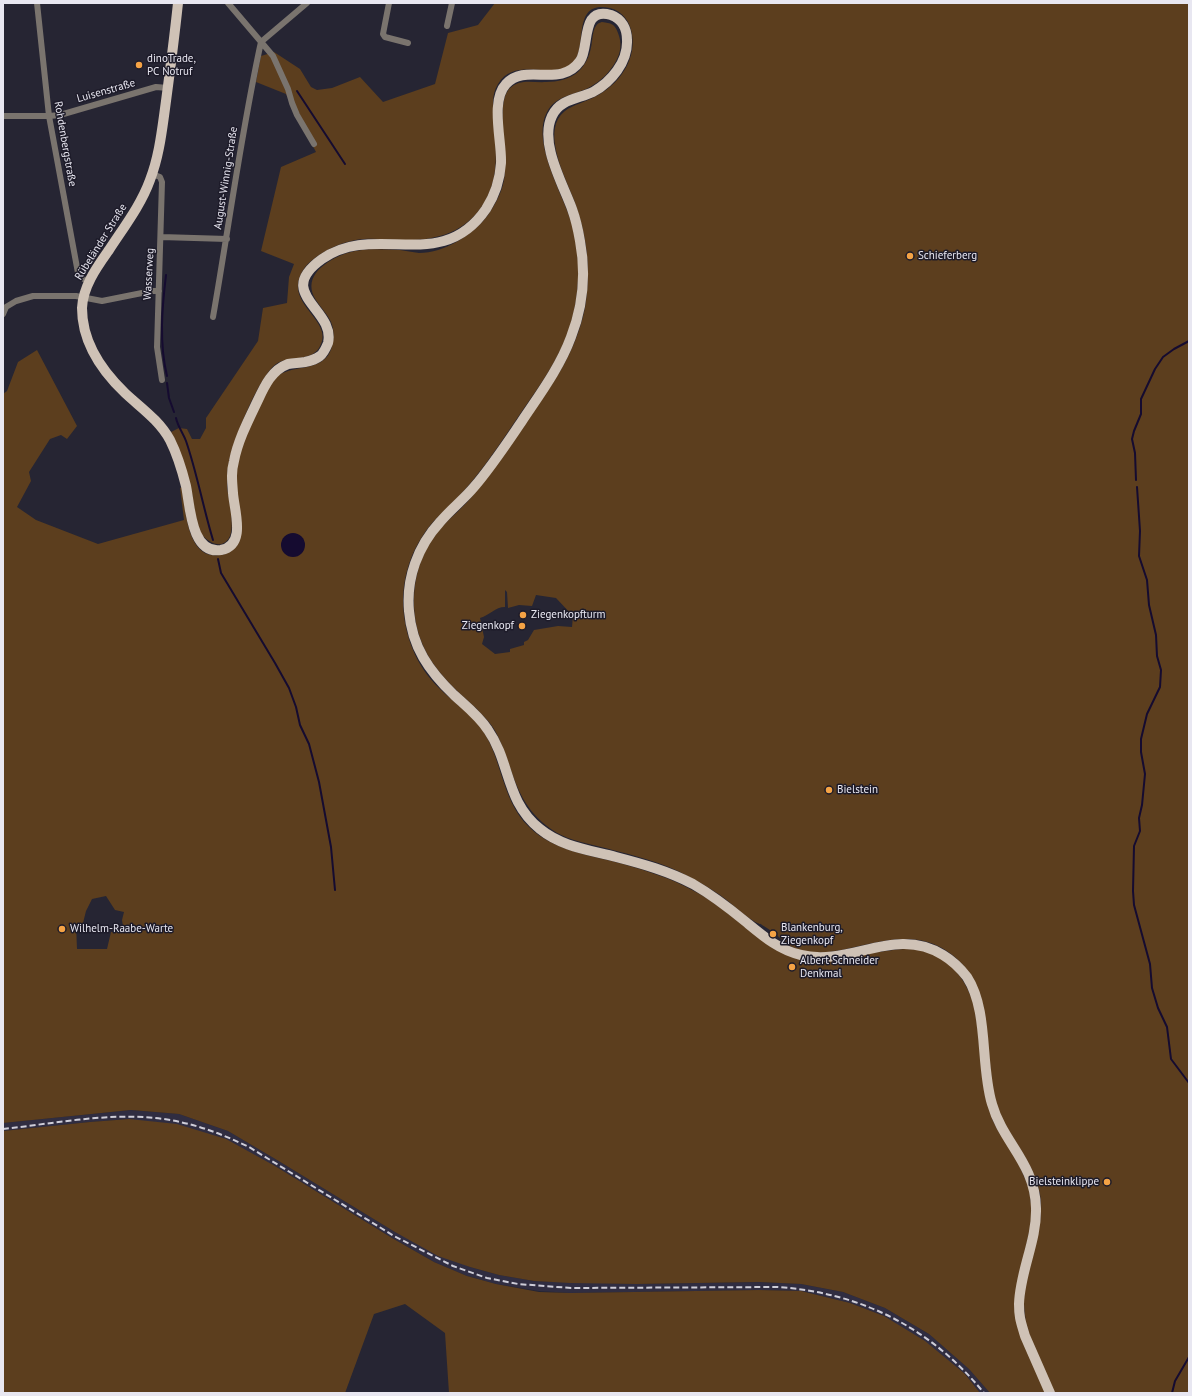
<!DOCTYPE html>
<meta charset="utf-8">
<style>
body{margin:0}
#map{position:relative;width:1192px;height:1396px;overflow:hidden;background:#262533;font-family:"PT Sans",sans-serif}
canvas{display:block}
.frame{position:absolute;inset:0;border:4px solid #e8e7f1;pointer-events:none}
</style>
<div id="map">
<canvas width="1192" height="1396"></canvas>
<div class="frame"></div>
</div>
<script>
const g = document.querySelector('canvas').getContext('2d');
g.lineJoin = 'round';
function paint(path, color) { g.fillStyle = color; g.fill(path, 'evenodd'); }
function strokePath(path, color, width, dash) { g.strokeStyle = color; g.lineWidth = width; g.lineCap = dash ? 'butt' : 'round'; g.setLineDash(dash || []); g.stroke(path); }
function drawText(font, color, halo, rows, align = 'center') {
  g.font = font + ' "PT Sans",sans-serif'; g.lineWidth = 3; g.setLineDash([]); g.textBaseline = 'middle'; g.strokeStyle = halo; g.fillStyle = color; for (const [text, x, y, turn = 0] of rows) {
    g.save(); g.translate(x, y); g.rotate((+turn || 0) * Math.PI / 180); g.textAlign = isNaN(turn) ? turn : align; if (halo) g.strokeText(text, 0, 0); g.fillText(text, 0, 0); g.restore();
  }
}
paint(new Path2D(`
 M131,1110l48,4 49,17 49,29 118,72 75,35 29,8 35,6 102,3 123,-2 42,2 42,8 42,16 44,26 40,35 21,24h-10l-15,-19 -81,-58 -34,-13 -49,-12 -42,-1 -188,3 -32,-2 -43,-7 -29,-8 -33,-14 -42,-24 -117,-72 -146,-47 -39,3 -87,9v-8z`), '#302d41');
paint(new Path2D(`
 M495,3h694v1390h-135c-13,-30 -31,-61 -30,-95 2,-35 22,-69 16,-104 -6,-33 -31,-56 -43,-87 -5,-13 -5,-28 -7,-42 -2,-20 -5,-40 -7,-60 -7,-25 -18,-44 -41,-57 -34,-19 -71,-3 -107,3 -11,2 -24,3 -36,-1 -12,-4 -19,-13 -29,-20 -18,-12 -4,-1 -21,-12 -10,-7 -19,-16 -29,-23 -13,-9 -28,-17 -42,-24 -26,-12 -54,-18 -81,-25 -16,-4 -32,-7 -46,-17 -26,-18 -34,-41 -44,-70 -4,-11 -8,-23 -15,-33 -4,-6 -11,-12 -16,-18 -21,-19 -43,-38 -54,-65 -15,-37 -9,-83 18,-114 11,-12 24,-22 34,-35 18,-22 33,-46 50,-69 27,-39 51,-69 61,-117 4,-24 4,-49 -1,-73 -2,-12 -6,-23 -10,-35 -8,-21 -28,-59 -16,-81 7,-12 19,-14 30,-19 26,-10 49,-36 44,-66 -2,-12 -9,-23 -22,-26 -38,-8 -23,36 -35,52 -19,24 -59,-6 -77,24 -7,11 -5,24 -4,36 2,28 6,57 -10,83 -19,31 -50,38 -84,37 -12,0 -24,-2 -36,-1 -16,1 -31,7 -45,16 -7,5 -13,9 -17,17 -19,33 35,49 17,76 -9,14 -30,7 -43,16 -17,12 -43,77 -47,98 -2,9 -2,14 -2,24 1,13 12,50 -3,57 -7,4 -16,-2 -21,-7 -8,-10 -9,-34 -12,-47 -5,-19 -13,-38 -20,-57l8,-4 8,1 5,10h8l6,-11v-10l52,-77 5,-33 24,-5 2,-26 5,-13 -33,-13 20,-84 35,-15 -30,-58 -30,-12 5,-26 13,-4 26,17 11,18 6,3 15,-2 28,-11 23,25 52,-18 13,-51 30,-8zM505,590l2,2 1,16 11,-3 13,1 4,-11 20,3 17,18 -1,11 -14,-1 -24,4 -6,10 -4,2v3l-14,4v3l-15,2 -13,-10 2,-7 -4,-19c10,-3 15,-11 25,-11z
 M602,22c9,1 13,2 16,11 4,10 3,19 -2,28 -6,11 -15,20 -26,26 -15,8 -34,8 -43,25 -16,30 16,82 25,112 8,28 8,59 2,87 -8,39 -32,71 -54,103 -15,22 -30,45 -47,66 -12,15 -27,28 -40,42 -20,23 -30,51 -30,81 1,32 13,63 36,85 12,12 27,22 38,35 26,30 22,75 52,104 26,25 62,28 94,37 24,7 47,14 69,26 22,11 40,27 60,42 9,7 19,17 30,20 9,3 21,1 29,1 20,0 40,2 59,0 12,-1 24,-4 36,-4 36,0 58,24 68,56l18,114 5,10 18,27 14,32 3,24 -2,16 -13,59 28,106h-55l-21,-24 -40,-35 -44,-26 -42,-16 -42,-8 -42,-2 -123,2 -66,-1 -36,-2 -35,-6 -29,-8 -32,-11 -43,-24 -118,-72 -49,-29 -49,-17 -48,-4 -128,13v-729l4,-3 11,-29 19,-12 40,76 -10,13 -6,-4 -11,4 -21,33 2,9 -14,26 19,13 62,24 86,-24 -4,-32 2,-1c4,24 5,78 43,67 9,-3 15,-10 16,-20 -2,-16 -7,-38 -5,-54 0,-7 1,-16 2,-23 5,-16 28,-74 41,-82 16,-10 42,-4 51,-23 4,-9 5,-21 1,-30 -3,-7 -9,-13 -13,-19 -15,-20 -2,-35 17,-45 20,-11 43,-9 65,-8 6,1 12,2 19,3 25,0 54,-18 69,-38 7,-10 14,-23 16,-35 5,-23 -9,-75 5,-91 11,-11 24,-6 37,-7 11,0 24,-3 32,-10 9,-8 13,-20 14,-31 1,-5 1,-11 4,-15 2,-3 3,-3 6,-4zM106,896l9,14 9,2 -2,8 2,12h-13l-4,17h-30l-1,-25 7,-1 3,-12 6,-12z
 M129,1119l48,5 49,15 49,27 117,72 42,24 33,14 29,8 43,8 32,1 188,-3 42,1 49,12 34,13 41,25 40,33 15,19h-531l-4,-60 -40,-29 -31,10 -29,79h-342v-262l87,-9z`), '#5c3e1e');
paint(new Path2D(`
 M281 545a12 12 0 1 1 24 0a12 12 0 1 1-24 0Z`), '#150b30');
strokePath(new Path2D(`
 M297,91l48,73
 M166,275c-4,33 -7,68 1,101
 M167,383l2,15 5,14
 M176,418c2,9 7,15 10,23 11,32 17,66 27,99
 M1136,480l-1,-27 -3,-14 2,-8 7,-17v-15l14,-30 8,-12 11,-8 15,-8
 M1137,487l3,44 -1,25 8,24 2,25 7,30 1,21 4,14 -1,17 -13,27 -6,25v13l4,22 -3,31 -3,13 1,13 -6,15 -1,45 1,14 16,59 2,24 6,20 9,19 4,32 18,24
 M218,559l3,14 54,90 14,25 7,19 4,18 9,19 10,38 12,65 4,43
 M1172,1393l3,-12 14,-24`), '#150b30', 2);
strokePath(new Path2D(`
 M37,3l12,113 29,157 2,4 9,5
 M228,3l45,53 15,33 4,14 5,12 17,29
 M389,3l-6,31 2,3 23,6
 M447,26l5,-23
 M261,42l46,-39
 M3,116h46l11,-1 96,-28 12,1
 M152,174l8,3 2,5 -5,165 5,33
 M161,237l66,2
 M3,314l3,-7 10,-6 17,-5h43l26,5 50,-10h7
 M213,317c16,-91 28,-184 48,-275`), '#7a746e', 6);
strokePath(new Path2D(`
 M178,3c-4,38 -9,76 -14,113 -3,22 -6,43 -14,64 -9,25 -26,47 -41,70 -12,17 -26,36 -27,58 0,34 20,63 43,85 16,15 34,27 45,47 7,14 12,30 16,46 4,19 5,69 35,64 26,-5 13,-40 12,-57 -1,-12 -2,-21 1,-32 4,-21 15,-42 24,-61 7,-15 14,-30 30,-36 6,-1 11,-1 17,-2 5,-1 10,-2 15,-6 4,-3 6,-8 8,-13 8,-34 -55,-49 -6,-84 54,-38 119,16 164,-50 9,-14 14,-30 15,-46 1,-22 -11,-62 5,-79 20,-22 54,5 74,-23 10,-14 0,-55 31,-46 11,4 16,14 16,25 1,22 -16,42 -34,52 -15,7 -33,7 -41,24 -13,27 11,68 20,93 4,11 6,20 8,32 6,32 3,65 -9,96 -11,30 -31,57 -49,84 -15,22 -30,45 -48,66 -10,12 -23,22 -34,35 -22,24 -34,56 -31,89 3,36 20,60 45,84 12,11 25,21 34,35 23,33 17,71 52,99 22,18 50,21 76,28 27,7 52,14 77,27 19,11 36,24 53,38 17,14 33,28 55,33 49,12 94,-30 142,0 10,6 17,13 24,22 22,34 13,88 25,127 11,39 43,59 44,104 1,33 -16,63 -17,96 0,14 2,18 6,32l25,57`), '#cfc2b6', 10);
strokePath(new Path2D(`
 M3,1129c57,-6 121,-20 177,-7 24,5 46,14 69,25l145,89 59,30 34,12 31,6 53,4 207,-1c84,6 153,41 206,106`), '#cecdd8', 2, [6, 3]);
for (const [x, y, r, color] of [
 [139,65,4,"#f5a345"],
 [910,256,4,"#f5a345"],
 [523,615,4,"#f5a345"],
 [522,626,4,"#f5a345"],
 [829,790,4,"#f5a345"],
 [62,929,4,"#f5a345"],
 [773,934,4,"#f5a345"],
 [792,967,4,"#f5a345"],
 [1107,1182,4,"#f5a345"]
]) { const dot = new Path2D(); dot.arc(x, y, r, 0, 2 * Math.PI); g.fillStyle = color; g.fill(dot); strokePath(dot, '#1d1b29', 1.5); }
drawText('11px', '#e8e7f1', '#1d1b29', [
 ["dinoTrade,",147,59],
 ["PC Notruf",147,72],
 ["Schieferberg",918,256],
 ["Ziegenkopfturm",531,615],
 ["Ziegenkopf",514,626,"right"],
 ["Bielstein",837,790],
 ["Blankenburg,",781,928],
 ["Ziegenkopf",781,941],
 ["Wilhelm-Raabe-Warte",70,929],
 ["Albert Schneider",800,961],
 ["Denkmal",800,974],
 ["Bielsteinklippe",1099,1182,"right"]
], 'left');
drawText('11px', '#e8e7f1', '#1d1b29', [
 ["Luisenstraße",106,91,-16],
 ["Rohdenbergstraße",65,144,80],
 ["August-Winnig-Straße",226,178,-81],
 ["Rübeländer Straße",101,242,-58],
 ["Wasserweg",149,274,-87]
]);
</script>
